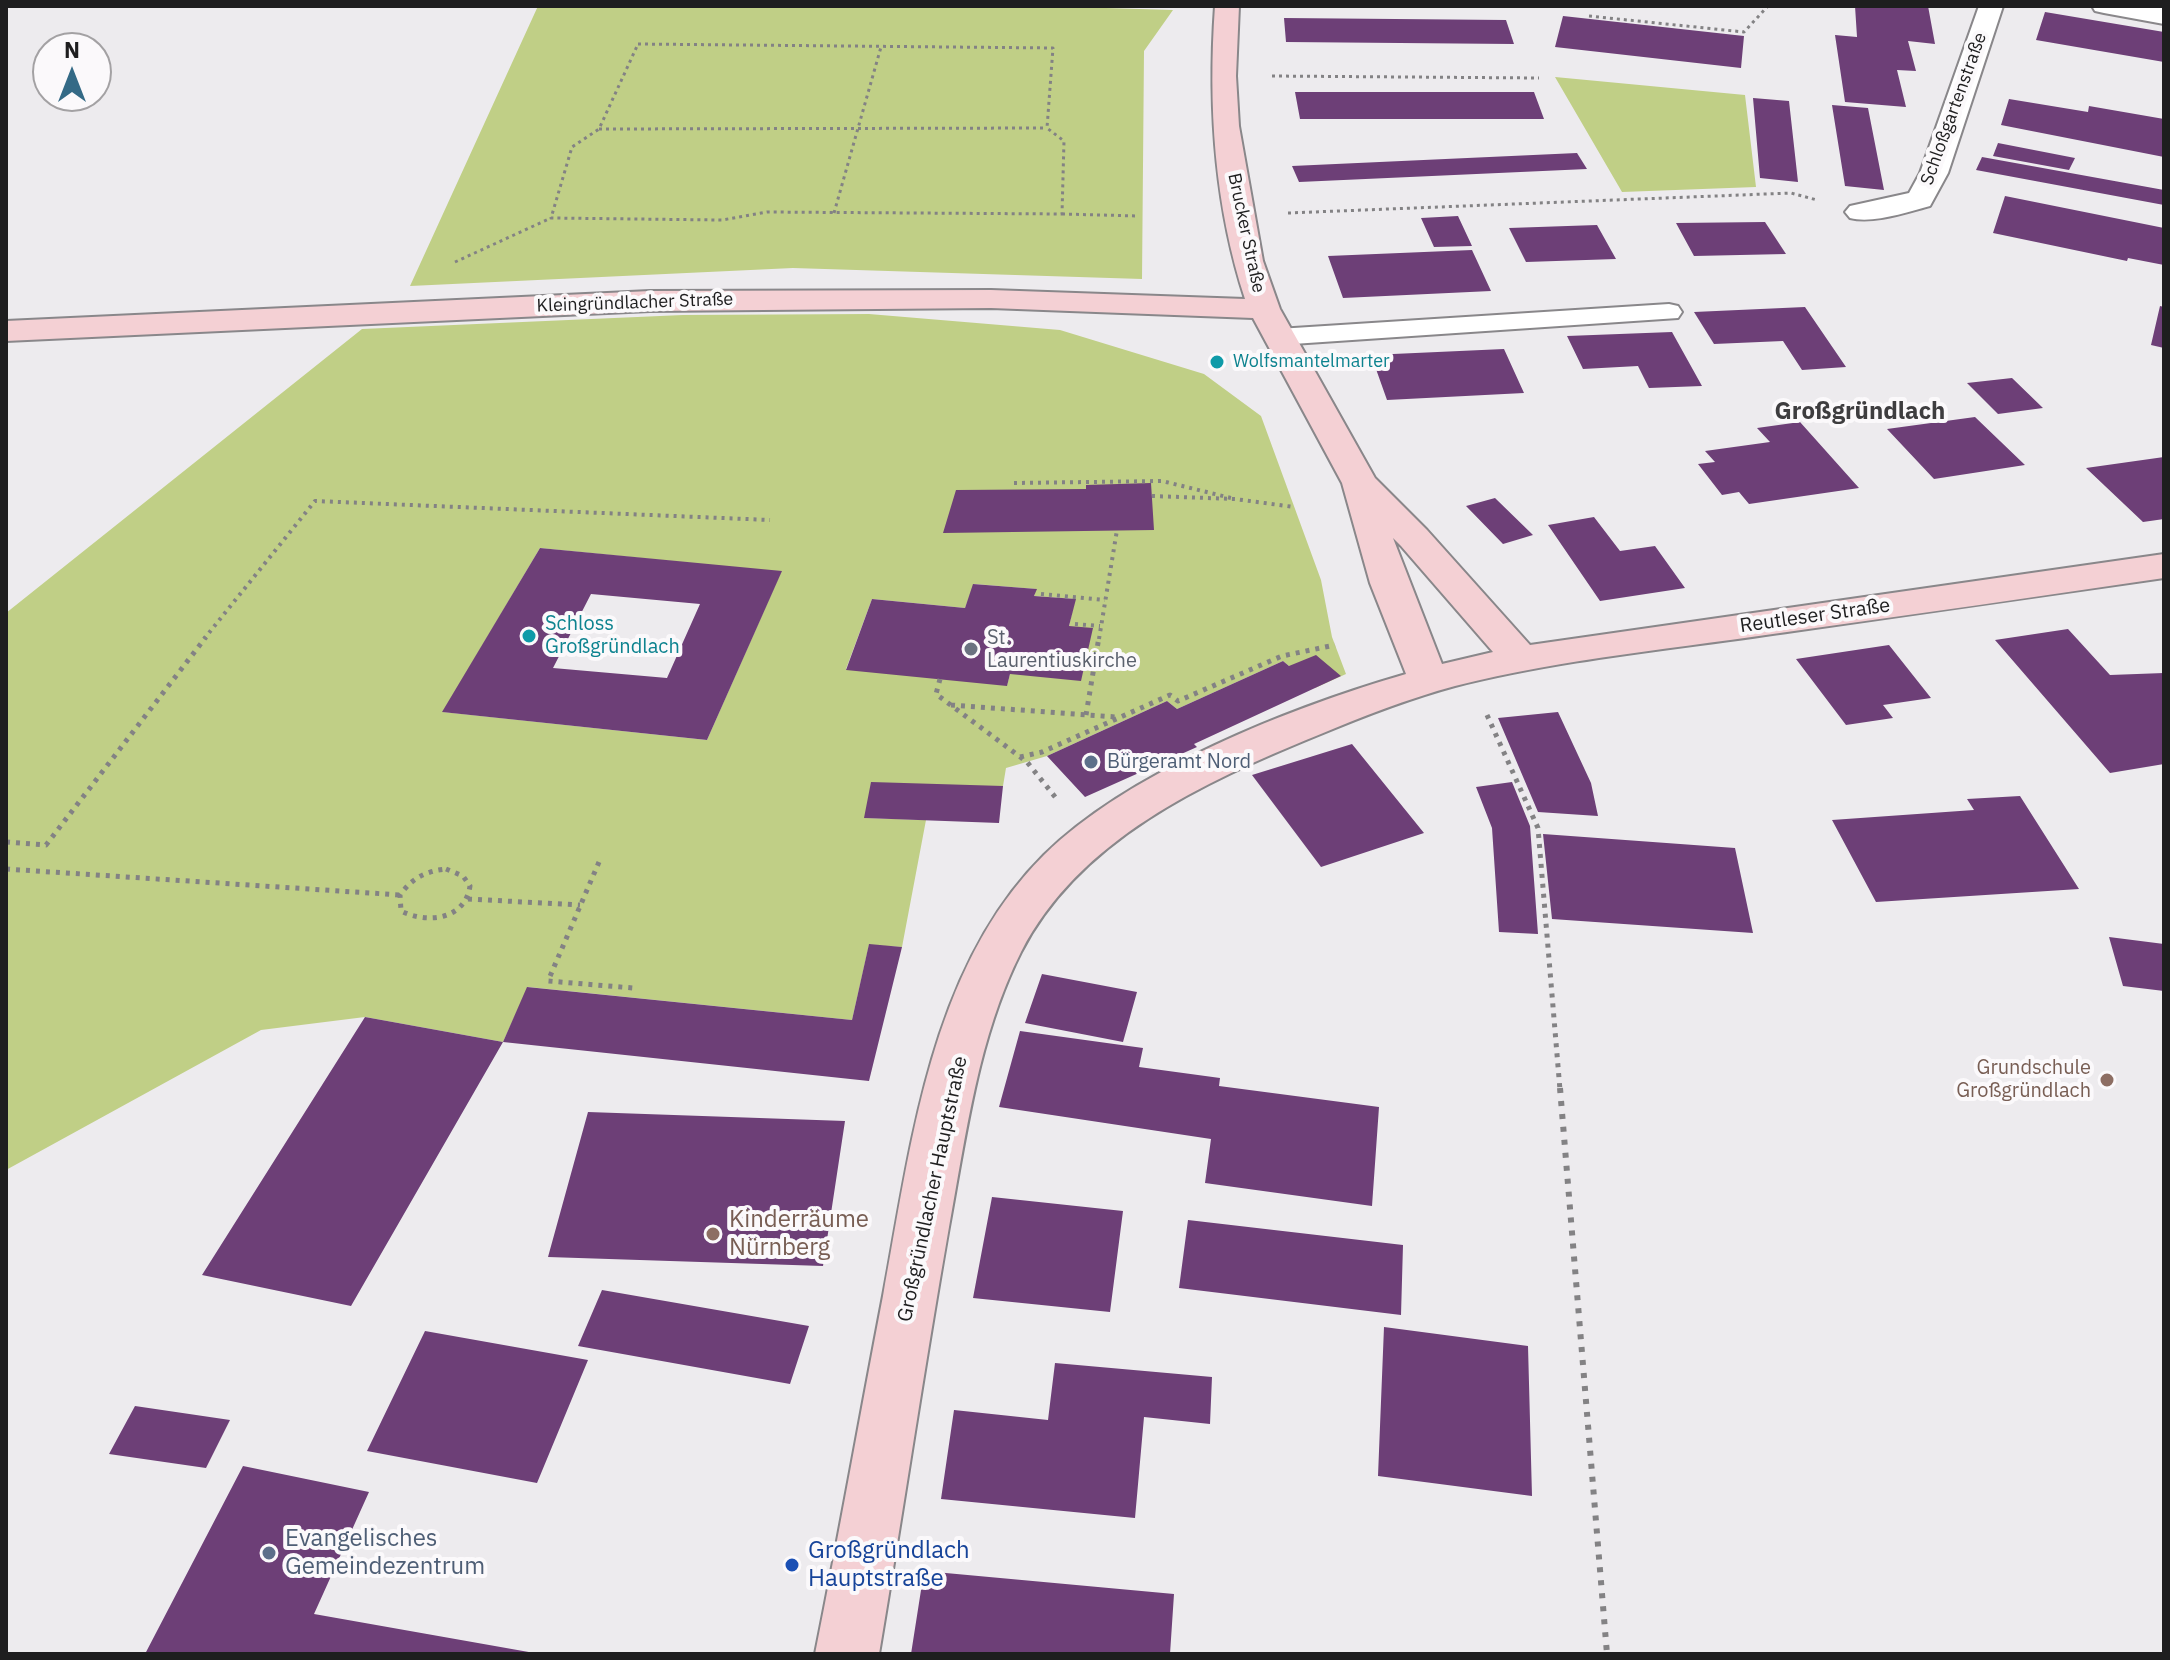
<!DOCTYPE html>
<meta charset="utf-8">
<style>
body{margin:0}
#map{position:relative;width:2170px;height:1660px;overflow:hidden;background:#edebee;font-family:"IBM Plex Sans",sans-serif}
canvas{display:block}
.frame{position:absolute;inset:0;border:8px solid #1e1e1f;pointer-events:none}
.north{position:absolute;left:32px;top:32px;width:80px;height:80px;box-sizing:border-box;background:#fbf9fb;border:2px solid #a3a1a3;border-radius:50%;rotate:0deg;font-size:22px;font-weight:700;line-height:32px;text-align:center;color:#1e1e1f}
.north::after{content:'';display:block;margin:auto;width:28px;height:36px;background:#346a86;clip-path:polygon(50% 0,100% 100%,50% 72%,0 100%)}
</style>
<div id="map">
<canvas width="2170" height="1660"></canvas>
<div class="frame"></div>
<div class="north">N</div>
</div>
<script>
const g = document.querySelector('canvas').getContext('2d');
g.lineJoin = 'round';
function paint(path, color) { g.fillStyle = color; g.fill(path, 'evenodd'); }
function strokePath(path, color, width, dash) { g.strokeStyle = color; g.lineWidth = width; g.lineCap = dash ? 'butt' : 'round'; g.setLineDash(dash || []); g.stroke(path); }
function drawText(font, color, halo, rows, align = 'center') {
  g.font = font + ' "IBM Plex Sans",sans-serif'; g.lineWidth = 8; g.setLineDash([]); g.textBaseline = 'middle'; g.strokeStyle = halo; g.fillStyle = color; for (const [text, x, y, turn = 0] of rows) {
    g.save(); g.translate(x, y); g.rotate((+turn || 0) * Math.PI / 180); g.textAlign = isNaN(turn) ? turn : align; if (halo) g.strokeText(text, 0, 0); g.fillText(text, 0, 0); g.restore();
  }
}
paint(new Path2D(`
 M538,6h501l134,4 -29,41 -2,228 -349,-11 -383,18z
 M1555,77l190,18 11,92 -134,5z
 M869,314l191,16 144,44 57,42 60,164 11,57 14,37 -31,14 -32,-27 -106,48 -10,-8 -120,55 -41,12 -3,18 -138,32 61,2 -24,127 -33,-2 -17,75 -324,-33 -25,55 -138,-25 -104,13 -255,140v-557l356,-284 321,-14zM540,548l241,24 -74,168 -264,-28zM974,584l62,5 -2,7 41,3 -6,27 -59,48 -3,11 -161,-16 26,-70 93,9z`), '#c0cf86');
paint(new Path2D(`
 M1855,6h73l7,38 -27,-3 8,30 -19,-1 9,37 -61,-5 -10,-67 22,2z
 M2045,12l119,20v30l-128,-22z
 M1563,16l181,20 -3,32 -186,-21z
 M1284,18l222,2 8,24 -228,-2z
 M1295,92h239l10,27h-244z
 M1753,98l36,3 9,81 -38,-4z
 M2009,99l79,13 1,-6 75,13v38l-163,-32z
 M1832,105l36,3 16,82 -39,-4z
 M1998,143l77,15 -6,12 -76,-14z
 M1577,153l10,16 -288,13 -7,-16z
 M1982,157l182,33v15l-188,-35z
 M2005,196l159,32v37l-36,-7 -1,3 -134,-28z
 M1458,216l14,30 -38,1 -13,-29z
 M1765,222l21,32 -92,2 -18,-33z
 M1597,225l19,34 -90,3 -17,-34z
 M1472,250l19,41 -148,7 -15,-42z
 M2160,306l4,1v41l-13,-3z
 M1805,307l41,60 -44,3 -19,-29 -69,3 -20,-32z
 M1672,332l30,54 -53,2 -11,-22 -55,3 -16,-33z
 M1504,349l20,44 -137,7 -16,-45z
 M2012,378l31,30 -45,6 -31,-31z
 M1975,417l50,48 -91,14 -47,-50z
 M1800,422l59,66 -110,16 -10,-12 -17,3 -24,-31 17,-2 -10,-11 65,-9 -13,-14z
 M2164,457v62l-21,3 -57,-54z
 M1151,483l3,47 -211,3 13,-43 130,-1v-4z
 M1495,498l38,37 -30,9 -37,-38z
 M1594,517l26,34 35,-5 30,42 -85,13 -52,-76z
 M540,548l242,23 -75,169 -265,-28zM591,594l109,10 -33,74 -114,-10z
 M973,584l64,5 -3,7 42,3 -7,27 24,2 -12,53 -71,-7 -3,12 -161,-16 26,-71 93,9z
 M2068,629l42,46 54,-2v91l-54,9 -115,-133z
 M1889,645l42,53 -48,7 10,13 -47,7 -50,-66z
 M1316,655l25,21 -147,68 3,3 -112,50 -38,-41 120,-55 10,8 106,-48 6,5z
 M1558,712l33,71 7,33 -60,-4 -40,-94z
 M1352,744l72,89 -103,34 -69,-92z
 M871,782l132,4 -4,37 -135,-5z
 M1512,782l18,44 8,108 -39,-2 -7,-104 -16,-41z
 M2020,796l59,93 -203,13 -44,-82 142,-10 -7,-11z
 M1543,834l192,14 18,85 -201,-14z
 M2109,937l55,7v47l-41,-5z
 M869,944l33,3 -33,134 -366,-39 24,-55 325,33z
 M1042,974l95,18 -14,50 -98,-19z
 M365,1017l138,25 -152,264 -149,-31z
 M1020,1031l123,17 -4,19 81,11 -1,8 160,21 -7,99 -167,-23 6,-44 -212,-32z
 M588,1112l257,9 -22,145 -275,-9z
 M992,1197l131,14 -13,101 -137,-14z
 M1188,1220l215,25 -2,70 -222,-27z
 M602,1290l207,36 -19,58 -212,-38z
 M1384,1327l144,19 4,150 -154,-20z
 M425,1331l163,29 -51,123 -170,-32z
 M1055,1363l157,14 -2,47 -66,-7 -9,101 -194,-19 13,-89 94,10z
 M135,1406l95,14 -24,48 -97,-14z
 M243,1466l126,26 -55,122 226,40h-395z
 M924,1571l250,23 -4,60h-259z`), '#6d3f77');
const lane = new Path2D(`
 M1669,304l9,2 4,6 -4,6 -400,27 -9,-2 -4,-6 4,-6 9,-2z`);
const street = new Path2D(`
 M1979,6h24l-55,167 -18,33c-23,6 -57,18 -80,12l-5,-6 5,-6 59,-13 11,-20z
 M2092,6l72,2v16l-60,-11 -9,-2z`);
const secondary = new Path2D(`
 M1215,6h24l-3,70 3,50 24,135 17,48 95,169 52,52 103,115 634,-91v24c-123,18 -246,36 -370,53 -113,17 -228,27 -339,55 -48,13 -94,31 -139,50 -112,46 -237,103 -295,216 -43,85 -55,183 -72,275 -25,142 -46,285 -70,427h-64c24,-119 45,-239 68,-358 28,-150 47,-328 161,-441 85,-84 248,-148 362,-181l-36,-91 -28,-100 -89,-165 -262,-10 -341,3 -644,30v-20l644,-30 341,-1 254,9c-31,-95 -37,-194 -30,-293zM1393,538l8,8 92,106 -51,12z`);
strokePath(lane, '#89878a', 4);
strokePath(street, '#89878a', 4);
strokePath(secondary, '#89878a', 4);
strokePath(new Path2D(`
 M1589,16l155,16 24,-26
 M638,44l415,4 -6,80 17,13 -2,73 -295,-2 -45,8 -171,-2 21,-71 27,-18z
 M1272,76l267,2
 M599,129l448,-1
 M834,213l47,-166
 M1288,213l503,-20 26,7
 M1062,214l76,2
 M455,262l96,-44`), '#838284', 3, [3, 4]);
strokePath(new Path2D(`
 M1014,483l148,-2 73,18
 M1152,496l83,3 59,8
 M1041,594l64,6
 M1075,624l25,2
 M204,639l111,-138 455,19
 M1099,639l18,-109`), '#838284', 4, [3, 5]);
strokePath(new Path2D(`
 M940,679l-4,15 91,68 29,36
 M951,705l165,12
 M1086,715l13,-78
 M1487,715l51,113 22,262
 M1020,757l22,-5 128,-57 8,6 104,-45 53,-11
 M6,842l40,3 160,-208
 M599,862l-51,119 85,7
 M6,869l394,26
 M446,869l17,7 7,10c-5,34 -43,38 -69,25l-1,-16c12,-17 26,-24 46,-26z
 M468,899l112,6`), '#838284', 5, [4, 6]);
strokePath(new Path2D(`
 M1560,1088l47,566`), '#838284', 6, [5, 8]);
paint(lane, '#fff');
paint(street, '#fff');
paint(secondary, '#f4d0d4');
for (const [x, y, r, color] of [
 [1217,362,8,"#0f9aa8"],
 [529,636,8,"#0f9aa8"],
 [971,649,8,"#6b7280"],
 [1091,762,8,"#5c6f8a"],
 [2107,1080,8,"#8d6e63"],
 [713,1234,8,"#8d6e63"],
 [269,1553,8,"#5c6f8a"],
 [792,1565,8,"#1a4fb4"]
]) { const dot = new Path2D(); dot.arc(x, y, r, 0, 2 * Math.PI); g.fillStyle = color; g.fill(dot); strokePath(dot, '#fbf9fb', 3); }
drawText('18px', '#1e1e1f', '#fbf9fb', [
 ["Schloßgartenstraße",1954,109,-70],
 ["Brucker Straße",1246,233,78],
 ["Kleingründlacher Straße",635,303,-2]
]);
drawText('18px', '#0d838f', '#fbf9fb', [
 ["Wolfsmantelmarter",1233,362]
], 'left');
drawText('20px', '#1e1e1f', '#fbf9fb', [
 ["Reutleser Straße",1815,616,-8],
 ["Großgründlacher Hauptstraße",933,1189,-78]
]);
drawText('20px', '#0d838f', '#fbf9fb', [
 ["Schloss",545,624],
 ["Großgründlach",545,647]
], 'left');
drawText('20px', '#5b616d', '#fbf9fb', [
 ["St.",987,638],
 ["Laurentiuskirche",987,661]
], 'left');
drawText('20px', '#4e5e75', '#fbf9fb', [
 ["Bürgeramt Nord",1107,762]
], 'left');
drawText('20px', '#785e54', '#fbf9fb', [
 ["Grundschule",2091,1068],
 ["Großgründlach",2091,1091]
], 'right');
drawText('bold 24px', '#3e3d3f', '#fbf9fb', [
 ["Großgründlach",1860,412]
]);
drawText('24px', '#785e54', '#fbf9fb', [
 ["Kinderräume",729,1220],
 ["Nürnberg",729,1248]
], 'left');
drawText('24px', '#4e5e75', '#fbf9fb', [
 ["Evangelisches",285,1539],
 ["Gemeindezentrum",285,1567]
], 'left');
drawText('24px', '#164399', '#fbf9fb', [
 ["Großgründlach",808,1551],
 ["Hauptstraße",808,1579]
], 'left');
</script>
